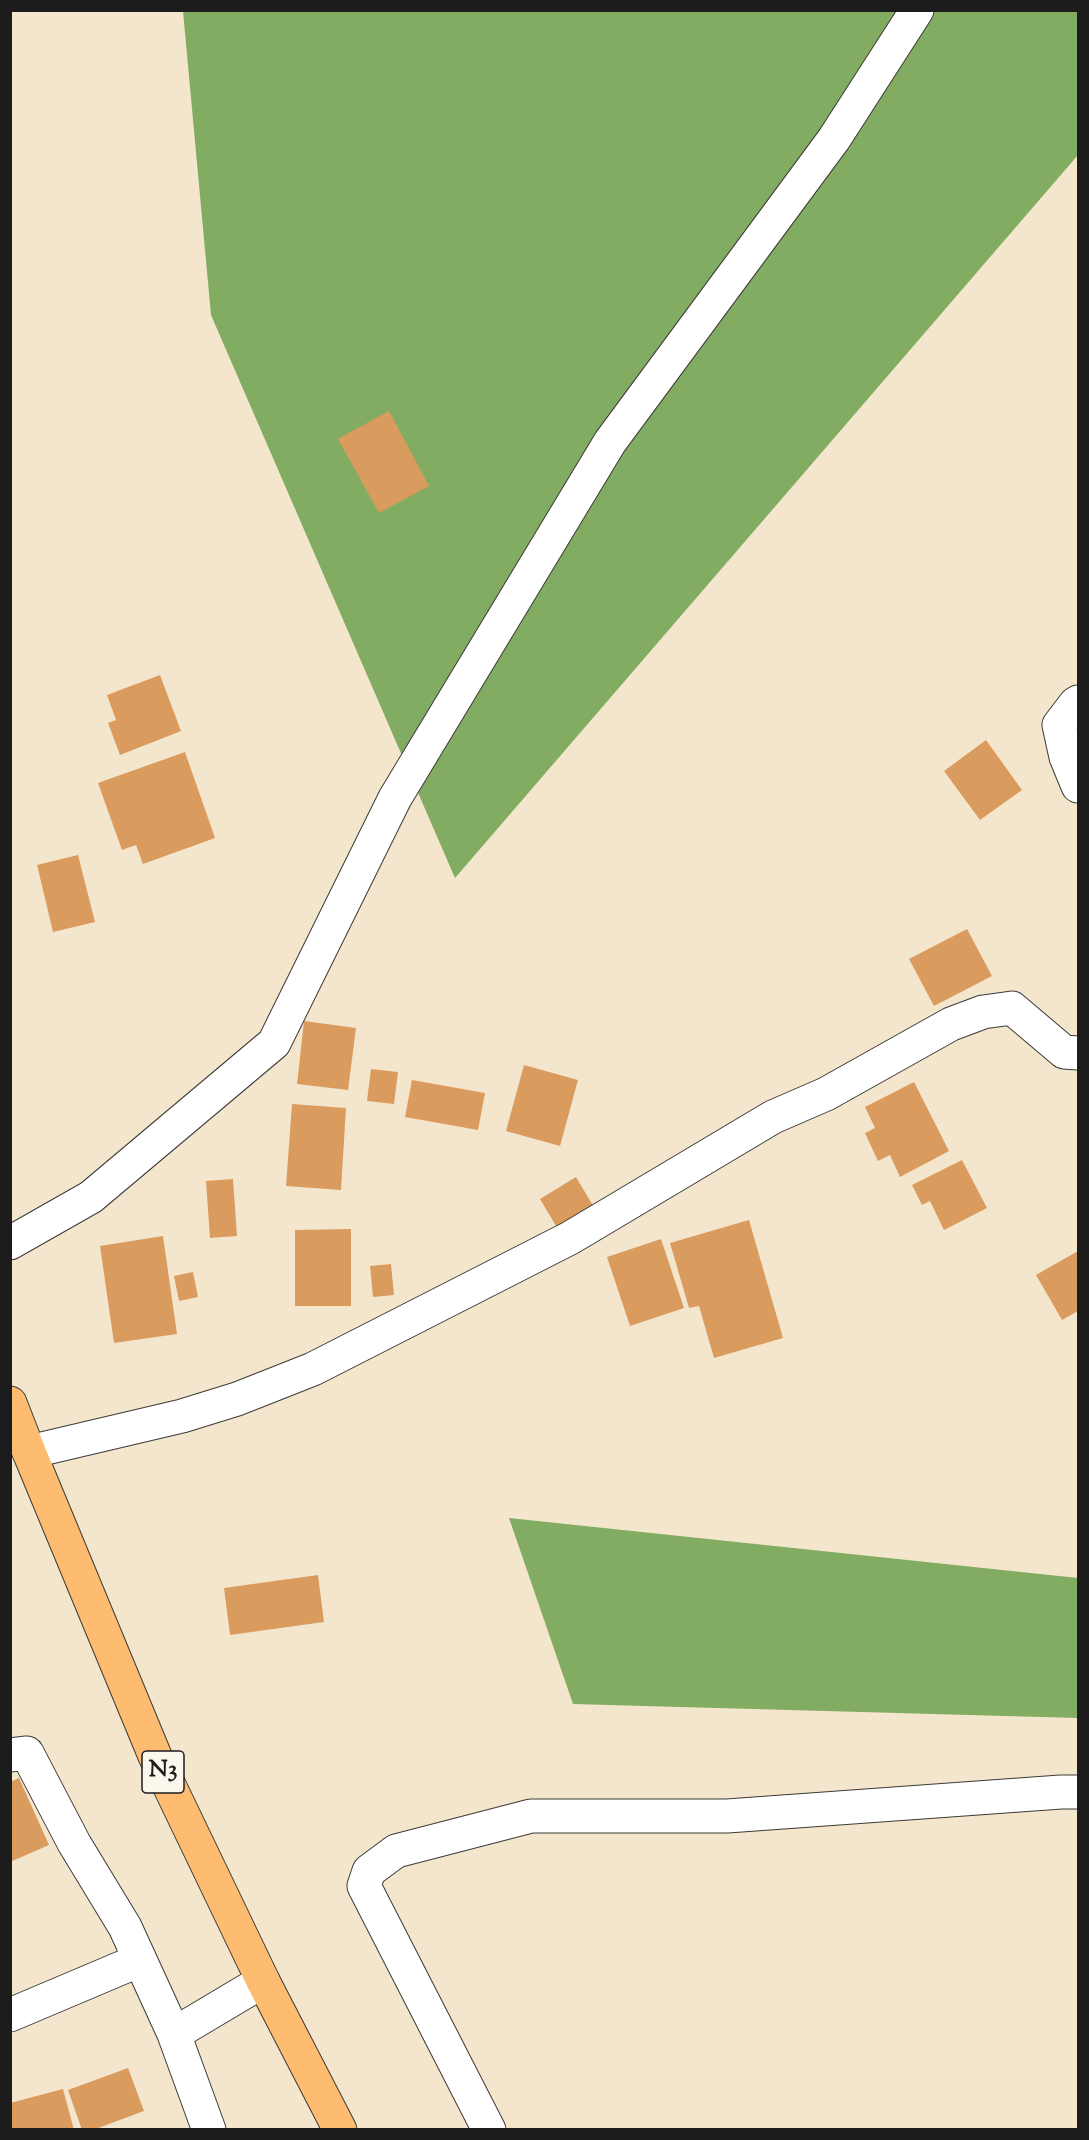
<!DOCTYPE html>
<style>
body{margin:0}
#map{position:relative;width:1089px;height:2140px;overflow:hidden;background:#f4e6cd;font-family:"Sorts Mill Goudy",serif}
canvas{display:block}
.frame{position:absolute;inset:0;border:12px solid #1c1c1c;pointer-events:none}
</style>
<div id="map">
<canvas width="1089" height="2140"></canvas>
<div class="frame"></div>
</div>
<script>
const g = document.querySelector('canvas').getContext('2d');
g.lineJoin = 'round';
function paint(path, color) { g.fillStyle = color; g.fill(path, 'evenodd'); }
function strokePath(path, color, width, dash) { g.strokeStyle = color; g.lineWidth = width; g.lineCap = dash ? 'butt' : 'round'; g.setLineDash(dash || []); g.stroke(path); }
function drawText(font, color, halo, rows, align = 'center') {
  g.font = font + ' "Sorts Mill Goudy",serif'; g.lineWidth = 4.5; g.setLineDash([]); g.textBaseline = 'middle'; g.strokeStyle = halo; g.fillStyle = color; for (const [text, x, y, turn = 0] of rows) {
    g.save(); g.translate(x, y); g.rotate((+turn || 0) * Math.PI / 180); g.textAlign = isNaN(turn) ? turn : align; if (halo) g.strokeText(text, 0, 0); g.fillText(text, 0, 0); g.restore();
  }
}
paint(new Path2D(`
 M183,11h895v144l-623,723 -244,-563z
 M509,1518l569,60v140l-505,-14z`), '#82ac62');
paint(new Path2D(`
 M389,411l40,75 -50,27 -41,-74z
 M160,675l21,56 -61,24 -12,-32 8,-3 -9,-25z
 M986,740l36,50 -42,30 -36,-49z
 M185,752l30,86 -72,26 -7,-19 -14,5 -24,-67z
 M78,855l17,67 -42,10 -16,-67z
 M967,929l25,47 -58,30 -25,-47z
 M304,1021l52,7 -8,62 -51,-6z
 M524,1065l54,15 -18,66 -54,-15z
 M371,1069l27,3 -4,32 -27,-3z
 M412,1080l73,13 -7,37 -73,-13z
 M914,1082l35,69 -49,26 -10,-22 -12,6 -13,-28 10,-5 -10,-21z
 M292,1104l54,4 -5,82 -55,-4z
 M962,1160l25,48 -43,22 -14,-29 -8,4 -10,-20z
 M576,1177l22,37 -36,22 -22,-37z
 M233,1179l4,57 -27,2 -4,-57z
 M749,1220l34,118 -69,20 -15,-52 -10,2 -19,-65z
 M351,1229v77h-56v-76z
 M163,1236l14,98 -63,9 -14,-97z
 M661,1239l23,69 -54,18 -23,-69z
 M1078,1251v60l-16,9 -26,-45z
 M391,1264l3,31 -21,2 -3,-31z
 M193,1272l5,25 -19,4 -5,-25z
 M318,1575l6,47 -94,13 -6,-47z
 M19,1778l30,67 -39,17v-80z
 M128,2068l16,43 -51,19h-11l-14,-40z
 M63,2089l11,41h-63l-1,-27z`), '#da9b5f');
const minor = new Path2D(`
 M1078,702l-3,2 -16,21 7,32 12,29
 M10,1243l81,-46 183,-154 121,-245 215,-356 224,-303 83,-129
 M29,1452l153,-36 55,-17 76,-30 257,-131 203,-121 53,-23 125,-70 32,-12 29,-4 52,44 14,1
 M10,1755l17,-2 47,90 51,84 49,107 35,96
 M10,2015l130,-55
 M174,2034l89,-53
 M489,2130l-125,-244 5,-15 27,-20 135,-35h196l334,-24h17`);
const highway = new Path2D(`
 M10,1403l19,49 126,304 108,225 77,149`);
strokePath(minor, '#3c3a37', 35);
strokePath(highway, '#3c3a37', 35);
strokePath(minor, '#fff', 33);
strokePath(highway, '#fdbc70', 33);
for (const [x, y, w] of [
 [163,1772,42]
]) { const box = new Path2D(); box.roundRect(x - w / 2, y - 21, w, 42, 4.5); g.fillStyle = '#fbf7ec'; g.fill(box); strokePath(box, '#1c1c1c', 1.5); }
drawText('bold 24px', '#1c1c1c', null, [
 ["N3",163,1772]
]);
</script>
